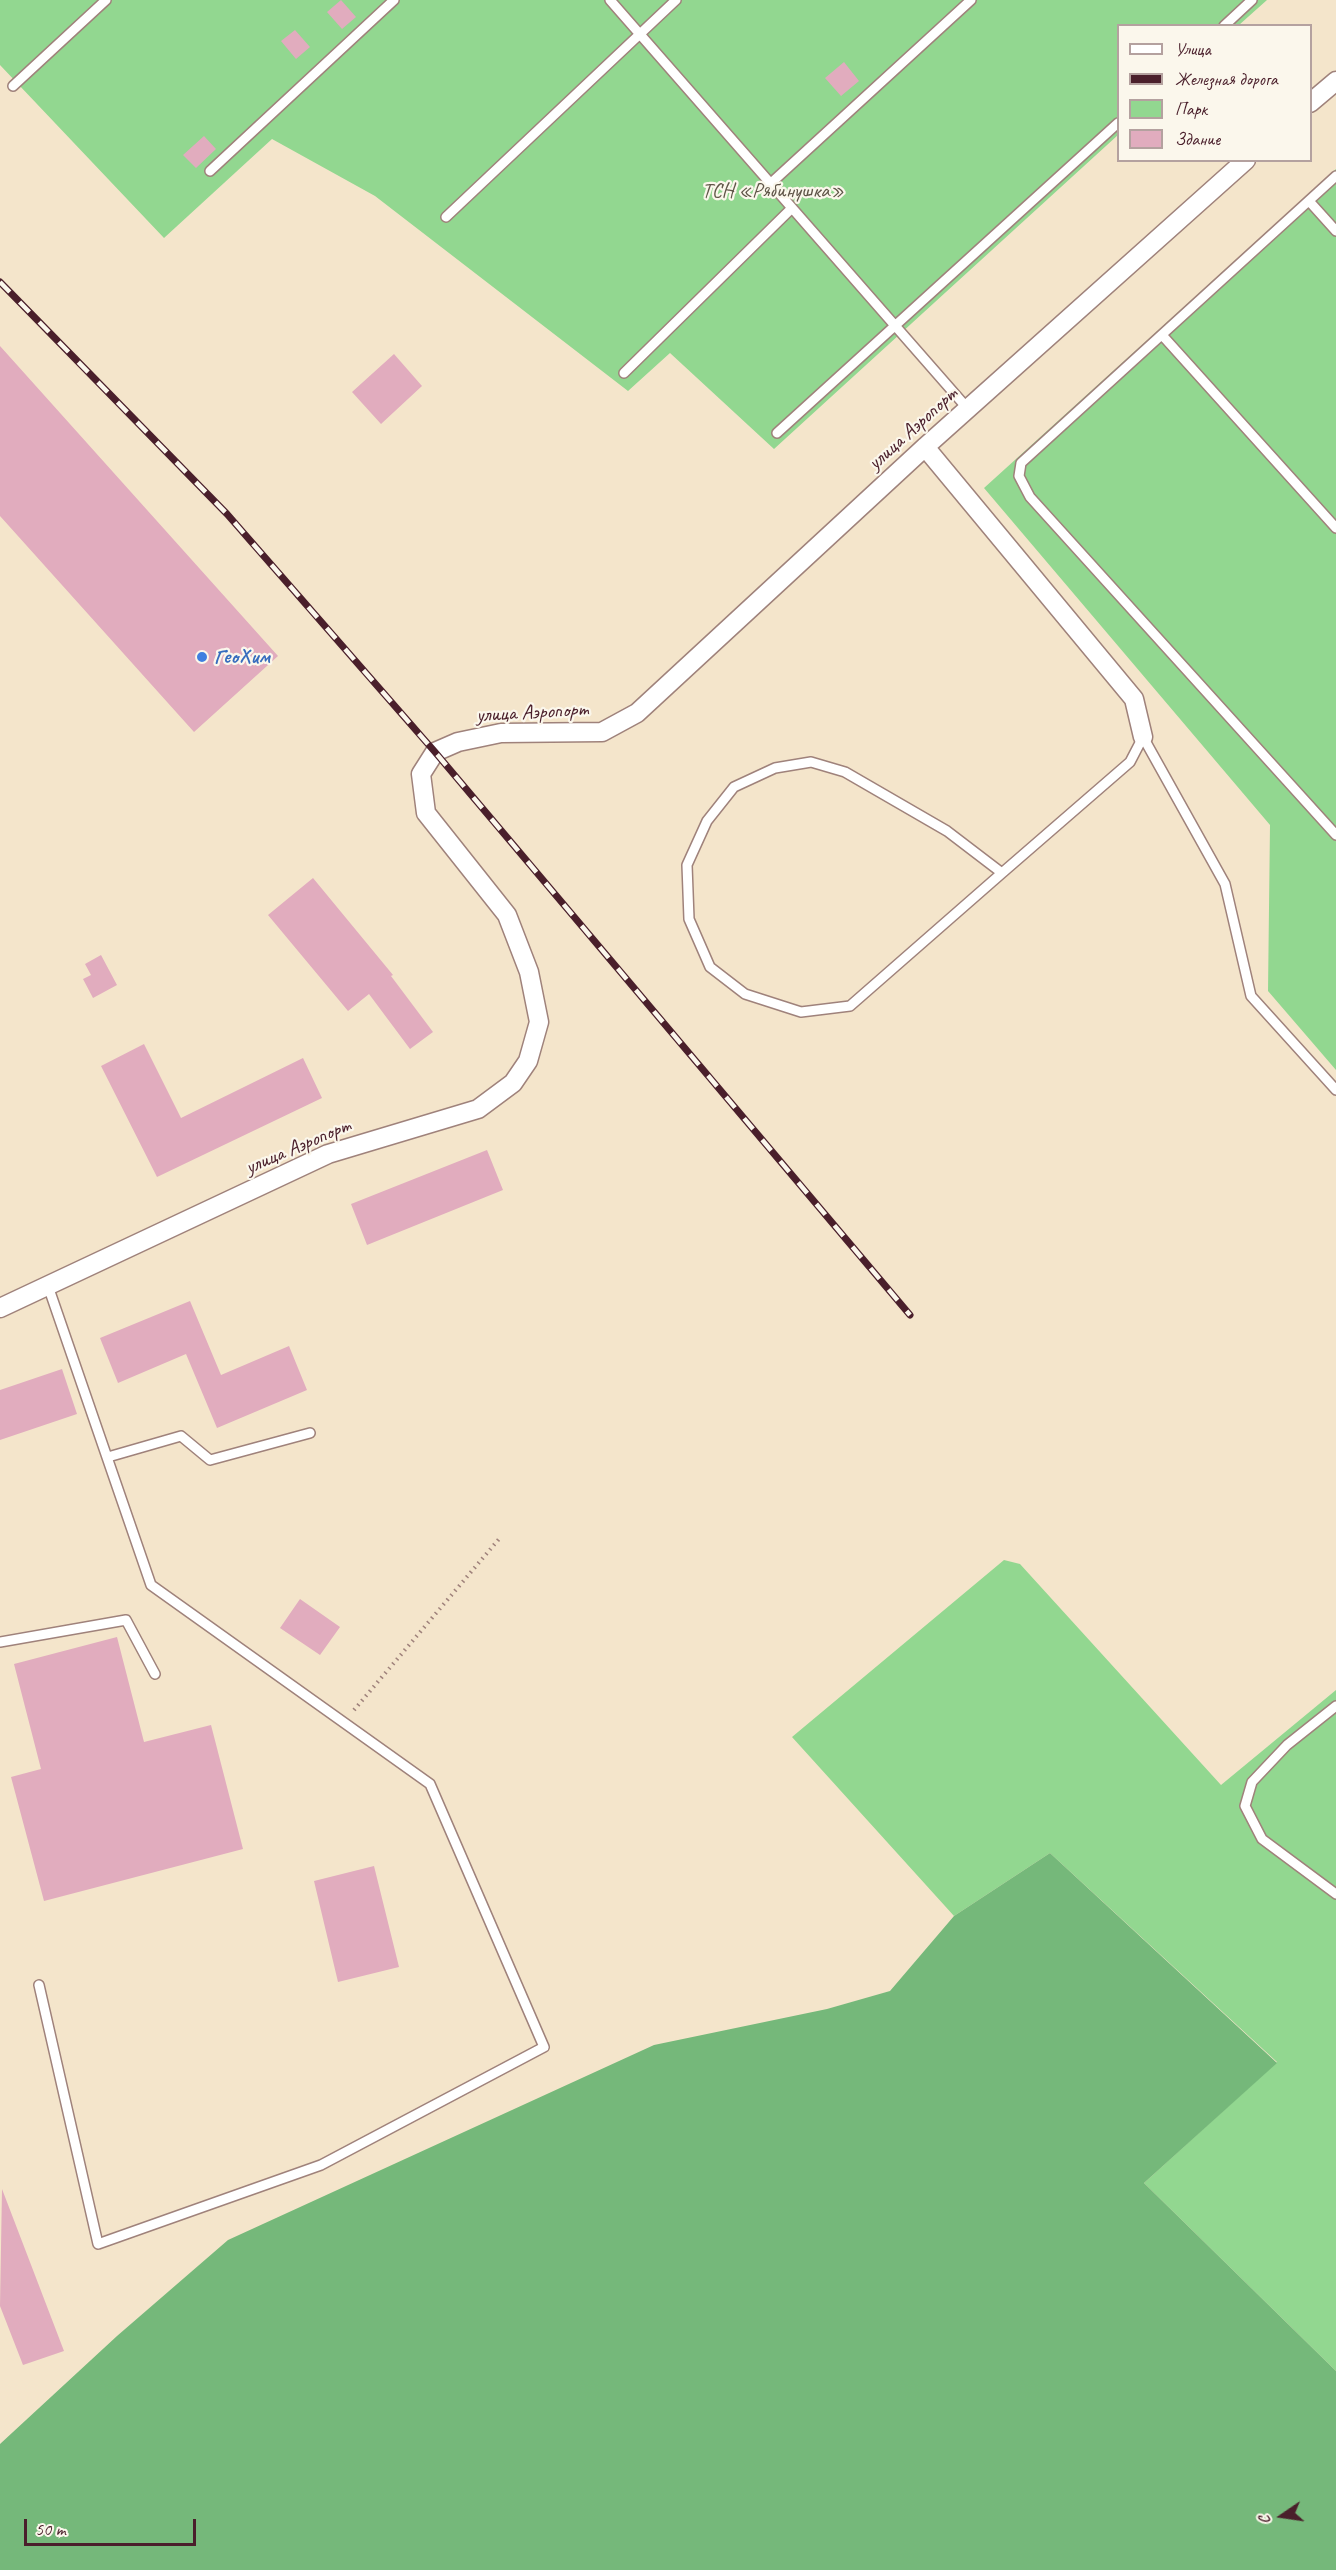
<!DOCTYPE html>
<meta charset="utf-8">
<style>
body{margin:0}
#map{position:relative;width:1336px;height:2570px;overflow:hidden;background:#f4e5cb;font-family:Caveat,sans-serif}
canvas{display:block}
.legend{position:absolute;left:1117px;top:24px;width:195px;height:138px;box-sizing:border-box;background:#fbf7ec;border:2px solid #b4a19f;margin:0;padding:8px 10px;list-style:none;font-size:18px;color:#4a1f2b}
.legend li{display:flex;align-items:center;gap:12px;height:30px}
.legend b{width:30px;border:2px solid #b4a19f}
.north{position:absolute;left:1252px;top:2486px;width:60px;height:60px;-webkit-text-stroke:4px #fbf7ec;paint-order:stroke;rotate:257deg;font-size:16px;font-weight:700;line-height:24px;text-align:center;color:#4a1f2b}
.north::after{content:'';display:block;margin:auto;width:21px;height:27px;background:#4a1f2b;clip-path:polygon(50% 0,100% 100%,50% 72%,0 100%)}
.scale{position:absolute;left:24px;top:2519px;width:172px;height:27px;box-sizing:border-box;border:3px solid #4a1f2b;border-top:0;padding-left:8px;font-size:18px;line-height:21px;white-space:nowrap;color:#4a1f2b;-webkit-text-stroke:4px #fbf7ec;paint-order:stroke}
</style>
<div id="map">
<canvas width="1336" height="2570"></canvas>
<ul class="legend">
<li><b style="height:8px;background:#fff"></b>Улица</li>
<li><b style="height:8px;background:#4a1f2b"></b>Железная дорога</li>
<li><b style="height:16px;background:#92d790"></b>Парк</li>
<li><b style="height:16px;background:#e1acbe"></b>Здание</li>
</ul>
<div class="north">С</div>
<div class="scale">50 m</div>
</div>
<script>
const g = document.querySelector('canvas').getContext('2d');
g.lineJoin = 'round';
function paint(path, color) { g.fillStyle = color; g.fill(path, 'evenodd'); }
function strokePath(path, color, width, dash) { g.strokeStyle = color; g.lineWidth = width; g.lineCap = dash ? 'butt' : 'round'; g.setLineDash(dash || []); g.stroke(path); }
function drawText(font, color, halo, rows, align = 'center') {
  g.font = font + ' Caveat,sans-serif'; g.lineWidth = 4.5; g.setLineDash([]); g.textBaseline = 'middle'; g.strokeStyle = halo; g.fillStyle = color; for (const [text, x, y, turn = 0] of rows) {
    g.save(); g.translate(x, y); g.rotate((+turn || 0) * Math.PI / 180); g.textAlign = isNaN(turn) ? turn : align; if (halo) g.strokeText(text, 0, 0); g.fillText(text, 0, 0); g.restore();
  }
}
paint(new Path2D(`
 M0,0h1267l-28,25 -121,1v109l-344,314 -104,-96 -42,38 -253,-195 -103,-57 -108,99 -164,-173z
 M1336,169v901l-68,-79 2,-166 -286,-337z
 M1004,1560l16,4 201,221 115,-95v681l-192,-188 133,-121 -227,-209 -96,63 -162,-179z`), '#92d790');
paint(new Path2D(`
 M1050,1853l227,210 -133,120 192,188v199h-1336v-126l117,-108 111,-96 426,-195 173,-36 63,-18 64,-75z`), '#75b87a');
paint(new Path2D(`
 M341,0l15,17 -14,12 -15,-17z
 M295,30l15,17 -14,12 -15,-18z
 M844,62l15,19 -18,15 -16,-18z
 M204,136l12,13 -20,19 -13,-13z
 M0,346l278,310 -84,76 -194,-216z
 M394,354l28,32 -41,38 -29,-32z
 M313,878l80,97 -2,1 42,56 -23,17 -41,-55 -21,17 -80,-96z
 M101,955l16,30 -24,13 -10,-19 8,-4 -6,-11z
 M144,1044l37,74 122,-60 19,40 -165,79 -56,-111z
 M487,1150l16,40 -136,55 -16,-41z
 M190,1301l31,74 68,-29 18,44 -90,38 -31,-74 -68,29 -18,-45z
 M62,1369l15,45 -77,26v-50z
 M300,1599l40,28 -20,28 -40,-27z
 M117,1637l27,105 67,-17 32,124 -199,52 -33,-124 30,-8 -27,-105z
 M374,1866l25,101 -61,15 -24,-101z
 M2,2189l62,162 -41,14 -23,-59z`), '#e1acbe');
const service = new Path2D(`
 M610,0l358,409
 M1224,26l28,-26
 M13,86l93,-86
 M210,171l184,-171
 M1336,176l-315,287 -2,13 11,21 306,338
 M770,184l201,-184
 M1309,201l27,30
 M446,217l230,-217
 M1162,335l174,193
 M624,373l168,-165
 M777,433l341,-310
 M1143,737l82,147 26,112 85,94
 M1002,873l-55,-42 -102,-59 -34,-10 -36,6 -41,19 -27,34 -20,44 2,54 21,48 35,27 56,18 49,-6 152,-133 128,-111 13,-25
 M108,1457l73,-21 29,24 100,-27
 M0,1642l126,-22 29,54
 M1336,1706l-49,39 -35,37 -7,24 17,33 74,55
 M39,1985l59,259 223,-79 223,-118 -114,-263 -279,-199 -103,-299`);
const minor = new Path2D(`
 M1310,103l26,-22
 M925,447l209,252 9,38
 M0,1308l328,-154 150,-45 35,-26 15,-22 11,-39 -10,-50 -22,-57 -81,-102 -5,-39 14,-22 23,-10 43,-9 101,-1 35,-19 288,-266 321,-287`);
strokePath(service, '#9f827b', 12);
strokePath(minor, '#9f827b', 21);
strokePath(new Path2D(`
 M354,1710l145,-171`), '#9f827b', 4, [1.5, 4.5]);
strokePath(service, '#fff', 9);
strokePath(minor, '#fff', 18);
const rail = new Path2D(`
 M0,282l227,232 208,238 475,563`);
strokePath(rail, '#4a1f2b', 7);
strokePath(rail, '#fbf7ec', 4.5, [14]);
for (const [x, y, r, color] of [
 [202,657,6,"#3f7fe0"]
]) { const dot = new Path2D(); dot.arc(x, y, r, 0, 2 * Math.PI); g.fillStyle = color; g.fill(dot); strokePath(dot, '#fbf7ec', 2); }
drawText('21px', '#605649', '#fbf7ec', [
 ["ТСН «Рябинушка»",773,191]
]);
drawText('21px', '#4a1f2b', '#fbf7ec', [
 ["улица Аэропорт",913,429,-42],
 ["улица Аэропорт",532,713,-3],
 ["улица Аэропорт",298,1147,-23]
]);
drawText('bold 21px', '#366cbe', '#fbf7ec', [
 ["ГеоХим",214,657]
], 'left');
</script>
